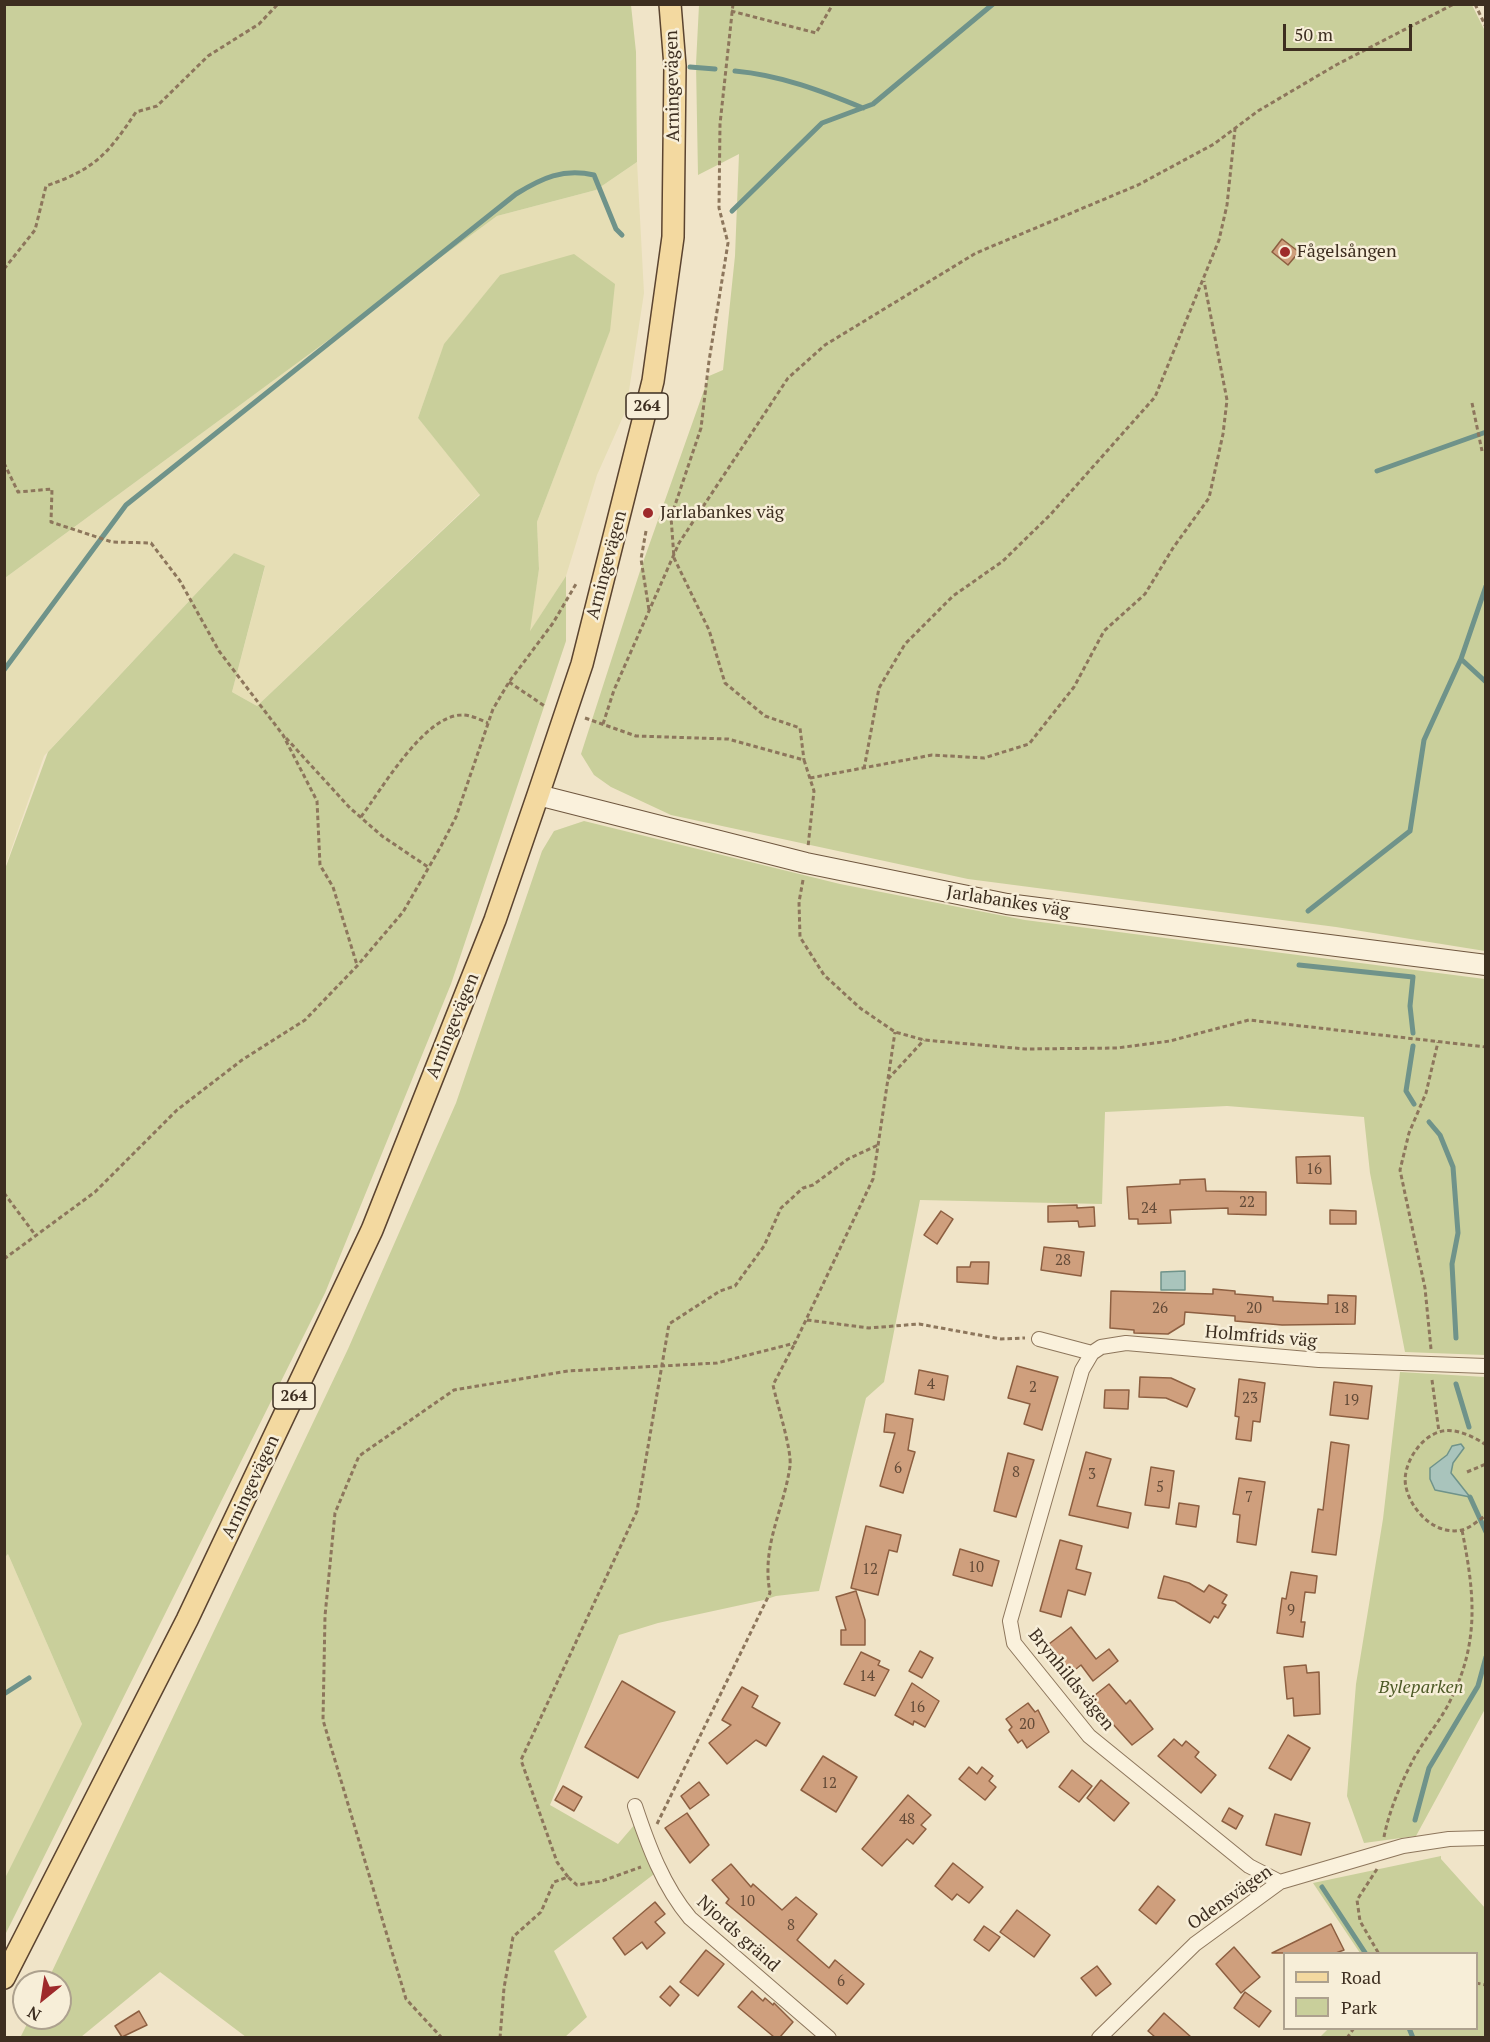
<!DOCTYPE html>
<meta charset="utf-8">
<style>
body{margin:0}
#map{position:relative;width:1490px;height:2042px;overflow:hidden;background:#f0e4c8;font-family:"PT Serif",serif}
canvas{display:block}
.frame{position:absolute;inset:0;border:6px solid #3d2e20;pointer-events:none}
.legend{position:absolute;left:1283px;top:1952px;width:195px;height:78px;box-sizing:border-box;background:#f7eed8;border:2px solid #ada18e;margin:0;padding:8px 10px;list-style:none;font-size:18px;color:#3d2e20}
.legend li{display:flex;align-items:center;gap:12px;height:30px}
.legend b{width:30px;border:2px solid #ada18e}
.north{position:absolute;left:12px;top:1970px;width:60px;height:60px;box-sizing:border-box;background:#f7eed8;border:2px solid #ada18e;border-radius:50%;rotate:210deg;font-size:16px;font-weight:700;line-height:24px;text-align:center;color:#3d2e20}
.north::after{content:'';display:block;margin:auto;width:21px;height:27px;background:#9e2a2b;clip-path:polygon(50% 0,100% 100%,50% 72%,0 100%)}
.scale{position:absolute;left:1283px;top:24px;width:129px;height:27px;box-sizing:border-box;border:3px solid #3d2e20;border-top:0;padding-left:8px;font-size:18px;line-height:21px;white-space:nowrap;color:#3d2e20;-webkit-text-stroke:4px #f7eed8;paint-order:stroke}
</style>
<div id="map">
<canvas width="1490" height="2042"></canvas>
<div class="frame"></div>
<ul class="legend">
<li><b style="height:8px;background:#f3d9a0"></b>Road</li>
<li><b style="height:16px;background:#c9cf9b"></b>Park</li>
</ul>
<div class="north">N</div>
<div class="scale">50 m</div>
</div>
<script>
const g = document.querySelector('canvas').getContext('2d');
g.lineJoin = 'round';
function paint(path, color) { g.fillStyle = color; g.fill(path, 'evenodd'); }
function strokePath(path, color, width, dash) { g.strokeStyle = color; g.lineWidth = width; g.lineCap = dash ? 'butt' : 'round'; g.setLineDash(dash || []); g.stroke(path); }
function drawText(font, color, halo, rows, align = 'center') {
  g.font = font + ' "PT Serif",serif'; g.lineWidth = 5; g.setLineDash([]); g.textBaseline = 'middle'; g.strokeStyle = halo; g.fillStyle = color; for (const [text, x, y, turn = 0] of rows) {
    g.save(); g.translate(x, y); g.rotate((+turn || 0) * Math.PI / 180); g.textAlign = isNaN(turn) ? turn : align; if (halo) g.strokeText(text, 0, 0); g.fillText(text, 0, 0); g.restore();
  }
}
paint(new Path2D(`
 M637,162l7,131 -18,117 -29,65 -31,101 -37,57 10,-64 -2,-47 73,-192 -110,-55 -56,70 -26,73 62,76 -223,212 -25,-14 33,-125 -31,-14 -190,203 -39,111v-289l492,-362 99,-26z
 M8,1554l74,170 -77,154 -1,-321z`), '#e6deb5');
paint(new Path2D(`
 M5,4l626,1 5,47 1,110 -41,28 -99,26 -492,362z
 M699,5h773l14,28 -1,918 -149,-24 -368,-48 -297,-64 -60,-28 -17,-12 -13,-21 60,-186 68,-192 14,-6 12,-114 4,-102 -41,21 -2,-111z
 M574,254l41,30 -5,47 -73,191 2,47 -9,62 36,-55v65l-115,343 -126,309 -320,642v-57l77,-154 -74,-170 -3,3v-688l43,-117 186,-199 31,13 -33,126 25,14 223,-211 -62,-77 26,-74 56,-69z
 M584,821l256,63 185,36 460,59v376l-80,-3 -35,-179 -6,-56 -137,-11 -122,6 -3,92 -182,-4 -36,182 -18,16 -47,193 -43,5 -12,4 -106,23 -39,12 -69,170 68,39 18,-21 22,48 -104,80 33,66 -22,20h-319l-86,-65 -79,65 -61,1 10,-20h30v-36h-13l301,-633 108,-246 86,-252 12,-20z
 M1400,1372l85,5v332l-69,127 -52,7 -17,-47 9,-112 27,-165z
 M1441,1856v3l44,49v129h-165l8,-8 148,-1v-74l-116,-1 -47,-70z`), '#c9cf9b');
const water = new Path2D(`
 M1185,1271v19h-24v-18z
 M1461,1444l3,4 -11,15 -2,10 19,24 -35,-7 -5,-11v-11l17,-13 5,-9z`);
paint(water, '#a9c4bc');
strokePath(water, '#6f938a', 1.5);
strokePath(new Path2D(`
 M690,67l25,2
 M735,71c45,4 87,20 128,37
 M732,211l90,-88 51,-19 120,-100
 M1377,471l109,-39
 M1461,659l25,23
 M4,670l122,-165 390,-311c26,-16 47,-26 78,-19l22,54 6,6
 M1308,911l102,-80 14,-91 37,-81 25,-73
 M1299,965l114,12 -3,29 3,27
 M1413,1046l-7,45 8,13
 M1429,1122l11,13 13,32 5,66 -6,31 4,74
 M1456,1384l13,43
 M1470,1497l16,35
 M4,1694l25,-16
 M1415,1820l14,-52 49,-82 8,-29
 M1322,1887l44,67
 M1409,2028l4,10`), '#6f938a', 5);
const building = new Path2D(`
 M1282,239l17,13 -11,13 -16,-13z
 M1330,1156l1,28 -34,-1 -1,-26z
 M1205,1179l1,12 60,1v23l-38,-1v-6l-58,2 1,13 -33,1v-5h-9l-2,-32 53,-3v-4z
 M1077,1205v3l17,-1 1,19 -16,1 -1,-6 -30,1v-16z
 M1330,1210l26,1v13h-26z
 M941,1211l12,8 -16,25 -13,-9z
 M1044,1247l40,5 -3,24 -40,-6z
 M971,1262h18l-1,22 -31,-2v-15h13z
 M1213,1289l22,2v3l38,3v4l55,3v-9l28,1 -1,28 -73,1 -47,-4v-5l-50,-4 -1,12 -16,10 -34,-1v-3l-24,-2 1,-37 102,3z
 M1017,1366l41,11 -16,53 -18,-6 6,-20 -22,-6z
 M919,1370l29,6 -4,24 -29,-6z
 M1140,1377l31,1 24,11 -8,18 -21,-9 -27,-1z
 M1239,1379l26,4 -5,39 -7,-1 -2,20 -15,-2 3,-22 -4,-1z
 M1334,1382l38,4 -4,33 -38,-4z
 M1105,1390h24l-1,19 -24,-1z
 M886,1414l27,5 -5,31 7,2 -12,41 -23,-7 15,-53 -11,-1z
 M1331,1442l18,3 -13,110 -24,-3 6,-43 5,1z
 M1086,1452l25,7 -14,47 34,7 -3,15 -59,-13z
 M1008,1453l26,7 -18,57 -22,-6z
 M1151,1467l23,4 -5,37 -24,-3z
 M1239,1478l26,4 -9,63 -19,-3 3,-27 -7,-1z
 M1179,1503l20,3 -3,21 -20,-3z
 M866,1526l35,9 -4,17 -8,-2 -11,45 -27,-7z
 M1060,1540l22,6 -6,23 15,4 -6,22 -17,-5 -7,27 -21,-6z
 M960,1549l39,12 -7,25 -39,-11z
 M1291,1572l26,4 -2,17 -10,-1 -4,30h4l-2,15 -26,-4 5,-35 4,1z
 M1164,1576l25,7 15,9 5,-7 18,10 -5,8 4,2 -8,13 -4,-2 -4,7 -35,-22 -17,-3z
 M856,1591l9,29v25h-24v-15h5l-10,-33z
 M1071,1627l25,32 13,-10 9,12 -25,20 -12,-16 -10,8 -22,-29z
 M920,1651l13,7 -11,20 -13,-7z
 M861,1652l19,9 -2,4 11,5 -14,26 -31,-12z
 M1306,1665l1,8 12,-1 1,42 -26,2 -1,-18 -6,1 -3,-32z
 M622,1681l53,31 -37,66 -53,-31z
 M912,1683l27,18 -14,26 -11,-6 -1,4 -18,-10z
 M1109,1684l17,20 4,-4 23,29 -21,16 -42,-46z
 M742,1687l16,9 -6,11 28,16 -14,23 -10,-6 -29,24 -18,-21 22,-18 -9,-5z
 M1028,1703l7,9 3,-2 11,22 -22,16 -5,-8 -4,3 -9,-13 3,-3 -6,-8z
 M1288,1735l22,13 -19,32 -22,-12z
 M1174,1739l8,7 4,-5 13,11 -4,5 21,18 -15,18 -43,-37z
 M823,1756l34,21 -21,35 -35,-22z
 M969,1767l8,7 5,-7 11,9 -4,5 7,6 -11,13 -26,-21z
 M1072,1770l20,16 -13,16 -20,-15z
 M1101,1780l28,23 -15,18 -27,-23z
 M699,1782l10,13 -19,14 -9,-13z
 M563,1786l19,11 -8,14 -19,-11z
 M908,1795l23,20 -10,10 5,4 -13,15 -6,-5 -25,27 -20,-17z
 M1229,1808l14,8 -7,13 -14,-8z
 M687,1813l22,32 -19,18 -25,-35z
 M1275,1814l35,9 -9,32 -35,-10z
 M953,1863l30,24 -14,16 -12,-9 -5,6 -17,-14z
 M731,1864l20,23 2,-3 29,26 14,-13 21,17 -20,26 32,28 6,-8 29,24 -17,20 -121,-101 3,-4 -17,-19z
 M1158,1886l17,14 -19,24 -17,-14z
 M655,1902l10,12 -10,8 10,11 -18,16 -5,-7 -17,13 -12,-17z
 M1017,1910l33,25 -16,22 -34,-25z
 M1331,1924l13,26 -8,3h-64z
 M984,1926l16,11 -11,14 -15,-11z
 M1234,1947l26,30 -19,16 -25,-29z
 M706,1950l18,14 -26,32 -18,-14z
 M1097,1966l14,18 -15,12 -15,-18z
 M670,1986l9,9 -9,11 -10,-9z
 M752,1991l11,10 2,-3 8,7 1,-2 19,19 -13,15h-6l-36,-30z
 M1245,1992l26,19 -12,16 -25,-19z
 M139,2011l8,14 -25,12 -7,-11z
 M1164,2013l27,24h-36l-7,-6z`);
paint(building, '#cf9f7d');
strokePath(building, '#8d5f41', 1.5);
const street = new Path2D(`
 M1039,1339l53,14 9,-6 25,-4 193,17 167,6
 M1092,1353l-10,17 -72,251 4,22 75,93 160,130 31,16
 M635,1806c13,39 28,80 55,112l139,120
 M1099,2038l96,-94 85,-62 123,-36 46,-7 37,-1`);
const secondary = new Path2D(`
 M538,795l268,68 201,41 479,61`);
const primary = new Path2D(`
 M4,1978l183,-358 185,-390 123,-310 43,-125 44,-131 71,-283 20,-144 2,-171 -5,-62`);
strokePath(street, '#8d765c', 16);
strokePath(secondary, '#6f573f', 22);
strokePath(primary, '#5b4430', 24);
strokePath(new Path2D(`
 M733,4l-13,120 -1,84 9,35 -19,118 -8,67 -30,89 3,41 35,72 16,53 40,33 35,12 4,32
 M1475,4l11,23
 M731,11l85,22 17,-29
 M4,269l31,-39 11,-44c49,-17 62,-32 90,-74l21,-6 51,-50 51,-32 19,-20
 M1472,403l10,48
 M4,463l14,29 34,-3 -1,33 61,20 39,1 29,38 39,70 64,84 34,66 3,64 13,22 24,78
 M646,531l-5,28 8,51
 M509,682l37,25
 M585,718l51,18 92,3 76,21 10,31 -6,56
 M603,724l11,-34 65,-147 109,-165 37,-33 151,-92 162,-68 76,-41 44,-33 78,-46 118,-61
 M286,738l64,70 32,28 46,31
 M864,769l15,-81 26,-44 48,-48 50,-35 48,-47 104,-117 64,-157 8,-35 8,-76
 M810,778l122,-23 52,3 45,-14 45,-57 30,-56 41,-37 28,-46 36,-50 14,-64 4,-34 -23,-119
 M361,817c20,-27 63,-101 100,-102 8,-1 20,5 27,8
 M803,880l-4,22 1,35 24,38 36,33 35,24 29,8 101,9 92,-1 53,-7 79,-21 237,27
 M888,1079l36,-39
 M4,1193l32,43
 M4,1259l91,-67 82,-82 65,-50 63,-40 52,-54 46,-54 38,-66 15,-29 37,-108 16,-27 44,-59 23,-39
 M807,1320l62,8 50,-4 82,15 24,-1
 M1431,1349l-6,-61 -25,-118 9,-37 17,-40 12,-51
 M1432,1380l7,52
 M1486,1445c-13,-9 -32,-18 -47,-13 -20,6 -38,35 -33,55 5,24 30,49 56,43 8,-2 17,-10 24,-15
 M1467,1472l19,-8
 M657,1824l113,-231c-9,-48 14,-83 20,-127 2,-16 -13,-62 -17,-81l22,-42
 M1384,1837c5,-26 17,-54 29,-77 12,-22 29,-41 39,-63 28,-58 22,-106 10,-167
 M1377,1869l-20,31 3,21 19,33
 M568,1877l-11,-15 -36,-102 116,-249 32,-187 51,-33 15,-5 29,-40 17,-38 22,-20 10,-3 35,-26 30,-14
 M1476,1983l10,2
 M442,2038l-36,-39 -83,-279 2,-104 10,-103 24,-57 95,-66 114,-19 149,-8 78,-20 78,-164 22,-147
 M500,2038l4,-50 9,-51 28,-25 13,-30 14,-5 9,8 25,-4 39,-14
 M1347,2038l7,-10`), '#8d765c', 3, [4.5, 3]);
strokePath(street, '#faf1dc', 14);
strokePath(secondary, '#faf1dc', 20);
strokePath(primary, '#f3d9a0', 21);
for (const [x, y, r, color] of [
 [1285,252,6,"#9e2a2b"],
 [648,513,6,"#9e2a2b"]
]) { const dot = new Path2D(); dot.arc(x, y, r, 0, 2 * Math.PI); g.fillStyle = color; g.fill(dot); strokePath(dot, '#f7eed8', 2); }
drawText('15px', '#624a37', null, [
 ["16",1314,1170],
 ["22",1247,1203],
 ["24",1149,1209],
 ["28",1063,1261],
 ["26",1160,1309],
 ["20",1254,1309],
 ["18",1341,1309],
 ["4",931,1385],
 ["2",1033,1388],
 ["23",1250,1399],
 ["19",1351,1401],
 ["6",898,1469],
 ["8",1016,1473],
 ["3",1092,1475],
 ["5",1160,1488],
 ["7",1249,1498],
 ["10",976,1568],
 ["12",870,1570],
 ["9",1291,1611],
 ["14",867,1677],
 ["16",917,1708],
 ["20",1027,1725],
 ["12",829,1784],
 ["48",907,1820],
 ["10",747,1902],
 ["8",791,1926],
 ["6",841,1982]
]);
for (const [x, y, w] of [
 [647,406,42],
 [294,1396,42]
]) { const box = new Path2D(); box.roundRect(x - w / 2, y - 13, w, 26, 4.5); g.fillStyle = '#f7eed8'; g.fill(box); strokePath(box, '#3d2e20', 1.5); }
drawText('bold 16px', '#3d2e20', null, [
 ["264",647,406],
 ["264",294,1396]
]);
drawText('18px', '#3d2e20', '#f7eed8', [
 ["Arningevägen",673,86,-91],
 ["Arningevägen",607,565,-75],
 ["Jarlabankes väg",1008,902,9],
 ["Arningevägen",453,1026,-68],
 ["Holmfrids väg",1261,1337,5],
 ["Arningevägen",251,1487,-65],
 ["Brynhildsvägen",1071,1680,51],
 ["Odensvägen",1230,1898,-35],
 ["Njords gränd",738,1934,42]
]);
drawText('18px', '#3d2e20', '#f7eed8', [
 ["Fågelsången",1297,252],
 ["Jarlabankes väg",660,513]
], 'left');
drawText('italic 18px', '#4d5a26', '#f7eed8', [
 ["Byleparken",1421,1688]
]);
</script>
